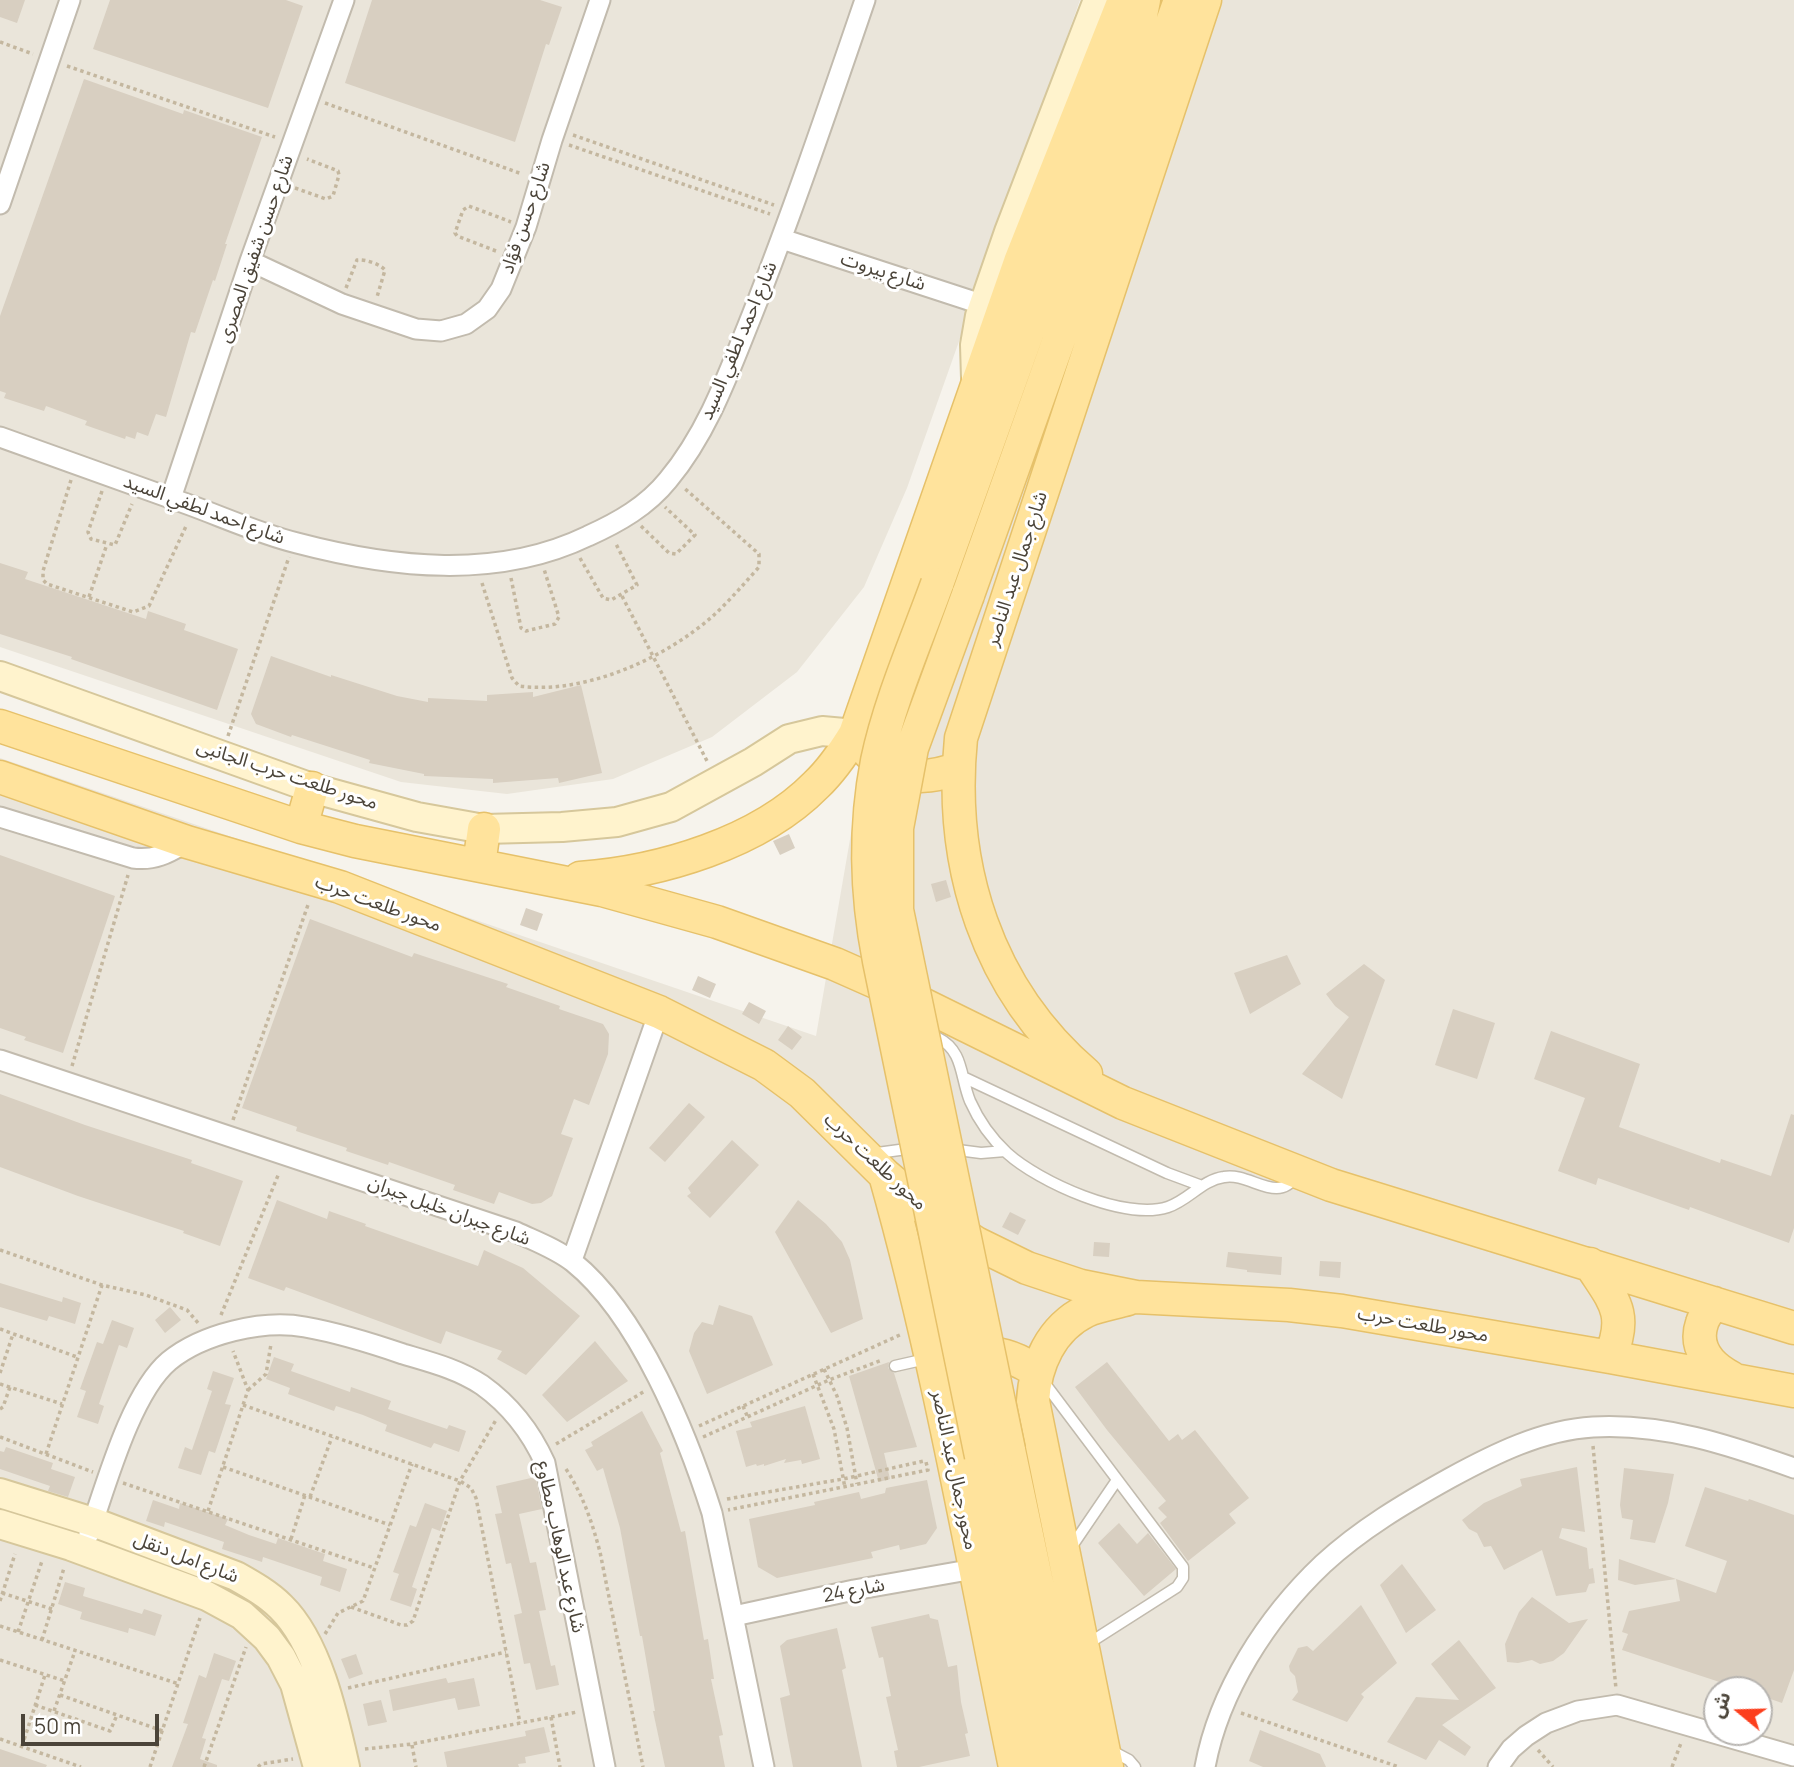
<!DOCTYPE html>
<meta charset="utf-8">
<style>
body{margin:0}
#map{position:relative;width:1794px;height:1767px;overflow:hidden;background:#f6f3ec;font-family:Manrope,"Noto Sans Arabic",sans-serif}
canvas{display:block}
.north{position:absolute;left:1703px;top:1676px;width:70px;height:70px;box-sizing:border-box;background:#fff;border:2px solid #b7b4b0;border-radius:50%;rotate:289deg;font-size:19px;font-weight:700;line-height:28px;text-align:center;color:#4b4439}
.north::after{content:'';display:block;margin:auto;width:24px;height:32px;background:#fc3f1d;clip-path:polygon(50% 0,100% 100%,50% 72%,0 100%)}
.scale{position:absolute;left:21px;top:1714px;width:138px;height:32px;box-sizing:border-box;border:4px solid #4b4439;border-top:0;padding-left:9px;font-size:21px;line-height:24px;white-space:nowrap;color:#4b4439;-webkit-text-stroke:5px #fff;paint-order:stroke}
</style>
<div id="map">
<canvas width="1794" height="1767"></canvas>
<div class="north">ش</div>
<div class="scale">50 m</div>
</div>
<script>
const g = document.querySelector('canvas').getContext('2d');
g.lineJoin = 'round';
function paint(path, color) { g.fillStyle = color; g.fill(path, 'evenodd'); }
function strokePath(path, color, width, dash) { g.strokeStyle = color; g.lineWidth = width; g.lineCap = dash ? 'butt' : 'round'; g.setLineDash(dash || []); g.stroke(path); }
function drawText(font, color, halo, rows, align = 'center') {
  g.font = font + ' Manrope,"Noto Sans Arabic",sans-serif'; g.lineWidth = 6; g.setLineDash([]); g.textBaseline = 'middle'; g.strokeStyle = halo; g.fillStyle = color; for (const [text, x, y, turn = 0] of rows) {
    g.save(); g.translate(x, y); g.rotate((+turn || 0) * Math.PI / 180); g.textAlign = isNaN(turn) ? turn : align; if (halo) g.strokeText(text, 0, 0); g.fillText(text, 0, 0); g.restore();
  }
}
paint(new Path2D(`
 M0,0h1080l-173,488 -43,99 -67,85 -85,65 -99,42 -106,15 -106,-12 -401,-135z
 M1122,0h672v1767h-1794v-1009l816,278 60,-347zM1717,1690h42v42h-42z`), '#eae5da');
paint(new Path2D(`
 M0,0h25l-8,23 -17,-6z
 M110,0h176l17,6 -35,102 -175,-59z
 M372,0h168l22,7 -13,38 -3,-1 -31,98 -170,-59z
 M84,79l99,35 1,-4 78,27 -37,107h2l-12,37 -2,-1 -18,53 -4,-1 -25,85 -10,-3 -8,22 -11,-4 -2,7 -9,-3 -1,3 -40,-14 2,-4 -41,-15 -2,5 -40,-13 2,-5 -6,-2v-75z
 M0,563l28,9 -3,7 121,40 2,-8 38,13 -2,6 54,19 -21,61 -146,-51 1,-2 -72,-23z
 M271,656l60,21v-2l66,21 31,6v-4l59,3v-6l46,-3v5l48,-12 21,88 -43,10 -1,-5 -65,5v-4l-69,-3v-2l-55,-11 1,-3 -78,-25 -1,2 -35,-13 -5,-10z
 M789,834l6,14 -15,7 -7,-14z
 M0,855l115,41 -52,157 -39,-13 2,-3 -26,-9z
 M946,880l5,17 -15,5 -5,-18z
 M526,908l17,6 -6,17 -17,-6z
 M310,919l102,38 2,-4 94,31 -2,3 54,19 -1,3 44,15 6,10 -1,20 -19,51 -15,-6 -13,35 12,4 -21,58 -11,7 -9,1 -33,-12 -5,12 -41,-14 2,-5 -66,-23 -1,3 -42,-14 1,-3 -51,-17 1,-4 -55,-19z
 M1287,955l14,29 -51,30 -16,-41z
 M1364,964l21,16 -43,119 -40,-25 47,-57 -14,-11 -9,-12z
 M698,976l18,8 -6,14 -18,-8z
 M749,1002l17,9 -7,13 -17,-10z
 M1453,1009l42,14 -18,56 -42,-14z
 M788,1026l14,11 -10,13 -14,-10z
 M1551,1031l89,33 -21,63 101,36 1,-4 50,17 20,-62 3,1v113l-5,15 -99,-36 -1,3 -91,-32 -2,7 -38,-14 27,-73 -51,-19z
 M0,1094l85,31 107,35 -1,3 52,18 -23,65 -37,-13 1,-2 -106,-35 -78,-29z
 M689,1103l16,14 -40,45 -16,-14z
 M732,1140l27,25 -49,53 -23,-22 4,-3 -3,-5z
 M277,1200l50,19 2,-8 37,13 -1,2 113,40 6,-16 39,18 57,48 -54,59 -29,-16 5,-8 -56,-20 -5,13 -155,-57 -2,4 -36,-13z
 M798,1200l28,24 16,18 8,18 13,59 -32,14 -56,-101z
 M1010,1212l16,8 -8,15 -16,-8z
 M1094,1242l16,1 -1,14 -16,-1z
 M1228,1252l54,5 -1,18 -34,-3v-2l-21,-3z
 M1320,1261l21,1 -1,16 -21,-2z
 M0,1283l62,19 1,-5 18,6 -6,21 -26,-8 -2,5 -47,-14z
 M719,1305l33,11 21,49 -66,29 -18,-43 5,-18 8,-11 11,3z
 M170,1307l11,13 -16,13 -10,-13z
 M112,1320l22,8 -7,20 -8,-3 -20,59 5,2 -6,18 -21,-7 9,-26 -6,-2 17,-47 6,2z
 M595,1341l33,40 -61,41 -25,-27z
 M274,1357l20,7 -3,7 59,21 1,-5 40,14 -3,8 59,20 2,-4 17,6 -7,21 -25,-9 -3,5 -46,-17 2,-6 -24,-10 -27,-9 -2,5 -46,-17 2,-6 -24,-9z
 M889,1362l-1,6 6,5 23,74 -33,6 6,26 -11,3 -30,-106z
 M1107,1362l62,79 9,-7 4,6 13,-10 54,68 -20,16 7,9 -48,38 -28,-38 7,-6 -9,-9 8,-7 -59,-71 -32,-43z
 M213,1371l21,7 -9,26 6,1 -16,48 -6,-2 -8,24 -23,-7 7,-21 7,3 20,-59 -5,-2z
 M805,1406l15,53 -18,5 -1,-4 -17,3 2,-4 -22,7v-2l-7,2 -1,-2 -10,3 -10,-36 16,-4 -2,-5z
 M642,1411l21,40 -3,2 21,79 4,-1 19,109 4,-1 6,40h-3l12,56 -4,1 6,31h-60l-12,-56h2l-13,-75h-2l-20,-108 -17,-60 -6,3 -12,-21 8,-4 -2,-4z
 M6,1447l47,16 -2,6 24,8 -7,20 -20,-6 2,-5 -50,-17v-18l4,1z
 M1577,1467l8,65 -23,-4 -3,10 28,10 2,21 4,-1 2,15 -6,1 -3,8 -30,4 -14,-46 -38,20 -13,-24 -7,1 -7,-14 -8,-4 -7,-9 22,-17 38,-17 -2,-7z
 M1624,1468l50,6 -6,29 -13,40 -25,-4 3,-19 -11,-2 -2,-13z
 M531,1478l5,1 6,30 -23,5 11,49 6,-1 10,48 -7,1 12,55 4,-1 4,20 -23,5 -6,-27 -6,1 -10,-49 8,-2 -11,-50 -5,1 -11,-50 7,-1 -6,-27z
 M927,1480l10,48 -11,16 -26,6 -1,-5 -28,7 2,6 -96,20 -19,-11 -9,-48 66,-14 -1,-3 45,-10 2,7 24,-6 1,-5z
 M1705,1487l43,14 1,-2 45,16v155l-12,33 -23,-8v-5h-15l-122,-40 6,-16 -6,-2 7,-21 51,-10 -4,-22 -41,6 -17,-5 1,-21 97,34 11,-32 -42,-15z
 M153,1500l26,9 1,-6 48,16 -3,6 24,10 27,9 2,-6 47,16 -2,7 24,8 -7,23 -20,-7 2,-8 -59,-20 -1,5 -40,-13 2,-7 -59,-20 -1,5 -18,-6z
 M425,1503l22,8 -7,20 -8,-3 -20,59 5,2 -6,18 -21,-7 9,-26 -6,-2 17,-47 6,2z
 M1119,1523l18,21 11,-11 28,36 -32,27 -46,-53z
 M1402,1564l34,46 -30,23 -26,-48z
 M65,1582l20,6 -2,8 59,18 2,-5 18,6 -7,21 -26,-8 -1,5 -48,-14 2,-7 -24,-8z
 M1532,1597l37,26 19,-4 -24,34 -11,8 -13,3 -8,-4 -14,3 -11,-1 -2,-18 14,-32z
 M1361,1605l36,58 -36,31 3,3 -17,25 -55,-22 6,-8 -3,-16 -5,-5 -1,-5 9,-18 9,-2 6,5z
 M929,1614l1,4 8,2 10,47 9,-2 4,37 7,31 -3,1 5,22 -51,11h-22l-3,-16 4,-1 -12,-53 5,-1 -8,-39 -4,1 -8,-31z
 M837,1628l9,40 -4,2 20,97h-69l-13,-69 10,-3 -10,-49 7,-6z
 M1459,1640l37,48 -54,37 29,22 -6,9 -26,-16 -13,20 -39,-18 29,-45 43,3 -28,-36z
 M214,1653l22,8 -7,20 -7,-2 -20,59 4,1 -6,20 17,6v2h-45l16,-43 -5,-1 16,-48 7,3z
 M356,1654l7,20 -14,5 -8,-20z
 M446,1678l2,5 26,-5 6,28 -22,4 -3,-12 -62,13 -4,-21z
 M381,1700l6,22 -19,4 -5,-22z
 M544,1727l6,25 -25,5 1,6 -8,1 1,3h-72l-3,-15 82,-16 -1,-5z
 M1260,1730l60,24 6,13h-63l-14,-6z
 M0,1749l47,16 -1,2h-46z`), '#d8cfc1');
const lane = new Path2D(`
 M938,1038c26,13 22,39 32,63 8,18 22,38 37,52 32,29 118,68 161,54 21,-7 34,-27 56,-30 26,-5 53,28 72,-1
 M963,1077l204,96 35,13
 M950,1149l31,4 24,-2
 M870,1154l44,-6
 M895,1366l31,-7
 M1043,1381l140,186v11l-6,9 -91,58
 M1070,1549l47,-69
 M1110,1750l19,10 6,7`);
const street = new Path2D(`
 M0,204l70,-204
 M782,239l202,66
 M250,261l92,43 74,25 25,2 25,-7 21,-15 14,-20 25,-62 26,-87 48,-140
 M0,437c62,22 124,45 187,67 36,13 73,30 110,39 95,25 200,37 291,-7 31,-14 59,-30 80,-56 40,-48 61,-108 84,-165 41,-104 77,-210 113,-315
 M171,498l79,-237 94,-261
 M0,817l133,41c22,3 35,-5 54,-16
 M0,1060l516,172c19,9 41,17 57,30 66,53 114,172 139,251l52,254
 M572,1260l87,-248
 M89,1534c17,-49 42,-141 80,-173 33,-27 94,-42 136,-34 34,6 66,16 98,27 27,8 55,15 79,31 28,20 49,47 63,78l60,304
 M734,1616l120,-26 120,-21
 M1205,1767c14,-76 62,-150 118,-203 38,-35 82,-61 127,-86 44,-24 92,-48 143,-51 71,-4 136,18 201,41
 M1498,1767l13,-18 15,-13 20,-13 32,-12 39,-6 177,51`);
const secondary = new Path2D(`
 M976,378l-1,-33 5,-29 29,-84 89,-232
 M0,676l312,112 105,29 67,12 78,-2 55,-5 54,-15 82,-45 36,-23 33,-8 33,3
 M0,1493l93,29 143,54c16,9 32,18 45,31 37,36 53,111 64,160
 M0,1524l71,22 136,50 35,19 25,23 14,19 14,27 23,83`);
const primary = new Path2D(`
 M937,584l203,-564 4,-20
 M968,595l212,-595
 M0,726l301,101 54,14 247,49 115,32 118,42 61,27 227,112 208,82 463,143
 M859,741c26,35 59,43 99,27
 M0,777l187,65 153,45 319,125 105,53 38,28 83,82 44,37 47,31 51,25 54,18 55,11 153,8 53,6 268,46 184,34
 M301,827l11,-39
 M479,865l5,-36
 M580,878c80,-6 179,-35 236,-93 16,-15 28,-33 39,-51l165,-472 104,-262
 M1086,1074c-99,-85 -138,-208 -125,-336l244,-738
 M885,1175c55,195 89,394 130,592
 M1590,1264c23,36 39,49 20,93
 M1714,1303c-4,6 -10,13 -12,20 -9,26 9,44 30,55
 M963,1358c27,-10 52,-2 74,14
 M1009,1450l67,317
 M981,1456l64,311
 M1107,1767l-74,-366c2,-36 18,-73 53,-90 12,-6 29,-8 42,-12`);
strokePath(lane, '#c2bbae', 13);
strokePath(street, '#c2bbae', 23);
strokePath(secondary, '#d6c79b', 32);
strokePath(primary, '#e6c16a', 35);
strokePath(new Path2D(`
 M0,42l33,12
 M67,66l208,71
 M325,103l197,71
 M573,135l201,70
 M569,145l201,69
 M295,188l31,11 7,-3 6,-21 -1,-4 -31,-12
 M496,251l-39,-15 -2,-3 8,-23 6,-4 42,16
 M346,288l11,-28c8,-1 23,4 28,10l-8,27
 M71,480l-28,91v9l4,4 86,28 16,-6 38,-82
 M102,491l-14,41 3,7 24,6 17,-41
 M641,526l28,27 7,1 19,-19 -30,-28
 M580,558l23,40 8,2 26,-15 -21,-41
 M511,578l10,50 5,3 29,-7 4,-7 -15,-48
 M482,583l30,95 7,8c66,9 147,-28 195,-71 16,-15 30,-31 45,-48v-13l-76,-67
 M622,596l85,165
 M89,597l18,-53
 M228,736l61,-179
 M72,1066l56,-191
 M233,1120l76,-218
 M0,1250l102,35 44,10 41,15 12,14
 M221,1315l58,-142
 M0,1329l77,28
 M824,1369l13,27 10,32 10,56
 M0,1373l13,-39
 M813,1374l21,55 11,59
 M0,1384l62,20
 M248,1390l18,-16 5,-30
 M243,1405l217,76 11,7 5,10 44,225
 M743,1406l5,12
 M0,1409l3,-2 7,-20
 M699,1426l203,-92
 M0,1437l93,35
 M703,1437l126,-57 53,-20
 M556,1444l89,-53
 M1593,1446l23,243
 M46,1454l56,-169
 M223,1467l167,58
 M566,1469c17,26 26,53 34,83l43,215
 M123,1483l251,85
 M310,1497l22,-60
 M727,1499l116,-20 81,-18 2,1 2,8 -200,40
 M208,1511l40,-121 -15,-39
 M291,1539l14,-44
 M2,1593l50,16
 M0,1601l15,-47
 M351,1607l50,18h6l6,-4 47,-140 36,-61
 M0,1626l179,58
 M18,1632l24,-71
 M325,1634l13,-21 25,-12 49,-137
 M42,1640l22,-72
 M0,1660l65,21
 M348,1688l158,-36
 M60,1695l103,36
 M35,1705l75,26 7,-16
 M54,1711l21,-60
 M1241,1713l158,54
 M551,1717l9,50
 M0,1739l81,28
 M412,1745l4,22
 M22,1746l23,-71
 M365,1749l47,-5 165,-32
 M1538,1750l15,17
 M150,1767l50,-149
 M204,1767l42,-120
 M258,1767l3,-3 32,-5
 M1672,1767l9,-24`), '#c4b79f', 3.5, [3.5, 3.5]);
strokePath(lane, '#fff', 10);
strokePath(street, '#fff', 19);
strokePath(secondary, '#fff3cd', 28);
strokePath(primary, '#ffe39c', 32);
const primaryBridge = new Path2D(`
 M937,584c-21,58 -47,116 -60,177 -13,67 -11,134 2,200l102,495
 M968,595l-56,153 -15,80v82l112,540`);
strokePath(primaryBridge, '#e6c16a', 35, []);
strokePath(primaryBridge, '#ffe39c', 32);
drawText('19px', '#4b4439', '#fff', [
 ["شارع حسن فؤاد",526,218,-71],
 ["شارع حسن شفيق المصرى",256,249,-71],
 ["شارع بيروت",883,272,18],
 ["شارع احمد لطفي السيد",739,341,-67],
 ["شارع احمد لطفي السيد",204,510,20],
 ["شارع جمال عبد الناصر",1017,569,-72],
 ["محور طلعت حرب الجانبى",287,775,18],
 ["محور طلعت حرب",378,904,20],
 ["محور طلعت حرب",875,1162,43],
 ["شارع جبران خليل جبران",449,1211,20],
 ["محور طلعت حرب",1423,1325,10],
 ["محور جمال عبد الناصر",954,1470,78],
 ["شارع عبد الوهاب مطاوع",560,1547,78],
 ["شارع امل دنقل",186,1558,21],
 ["شارع 24",854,1591,-11]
]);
</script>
